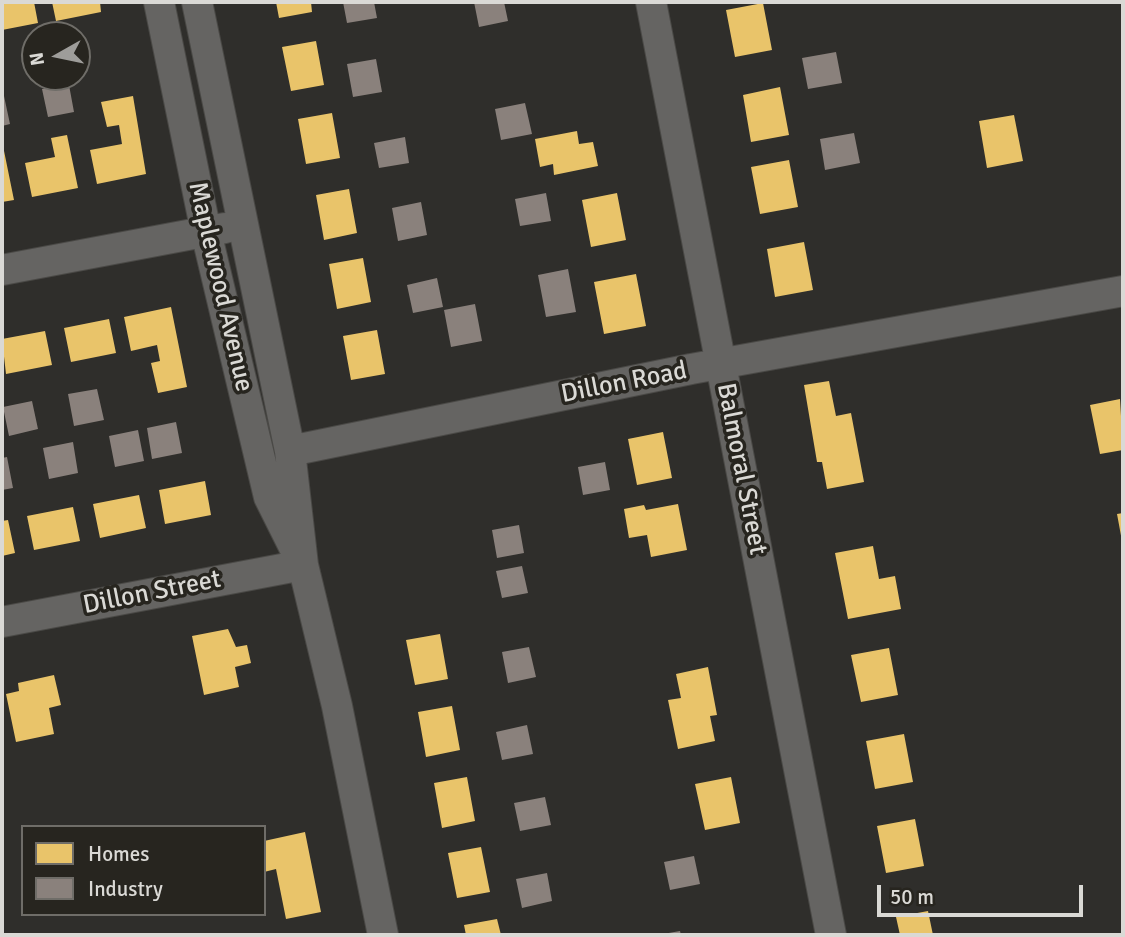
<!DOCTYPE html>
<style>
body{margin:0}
#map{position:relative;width:1125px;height:937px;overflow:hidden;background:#2f2e2b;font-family:Signika,sans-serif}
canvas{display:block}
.frame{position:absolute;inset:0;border:4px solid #dad9d5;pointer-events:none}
.legend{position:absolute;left:21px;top:825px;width:245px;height:91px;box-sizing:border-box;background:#27251f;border:2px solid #6f6d68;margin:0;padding:9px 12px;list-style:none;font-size:21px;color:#dad9d5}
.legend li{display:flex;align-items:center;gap:14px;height:35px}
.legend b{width:35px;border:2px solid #6f6d68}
.north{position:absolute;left:21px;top:21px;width:70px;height:70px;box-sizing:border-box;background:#27251f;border:2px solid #6f6d68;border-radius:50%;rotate:261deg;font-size:19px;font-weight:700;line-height:28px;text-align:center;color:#dad9d5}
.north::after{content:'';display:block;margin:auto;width:24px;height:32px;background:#9e9d9a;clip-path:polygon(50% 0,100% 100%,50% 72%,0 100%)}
.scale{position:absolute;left:877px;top:885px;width:206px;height:32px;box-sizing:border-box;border:4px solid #dad9d5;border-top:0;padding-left:9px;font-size:21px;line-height:24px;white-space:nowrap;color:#dad9d5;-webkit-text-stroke:5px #27251f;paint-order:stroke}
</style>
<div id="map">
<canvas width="1125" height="937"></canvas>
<div class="frame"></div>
<ul class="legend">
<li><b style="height:19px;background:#e9c46a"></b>Homes</li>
<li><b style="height:19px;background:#8a817c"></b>Industry</li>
</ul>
<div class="north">N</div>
<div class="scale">50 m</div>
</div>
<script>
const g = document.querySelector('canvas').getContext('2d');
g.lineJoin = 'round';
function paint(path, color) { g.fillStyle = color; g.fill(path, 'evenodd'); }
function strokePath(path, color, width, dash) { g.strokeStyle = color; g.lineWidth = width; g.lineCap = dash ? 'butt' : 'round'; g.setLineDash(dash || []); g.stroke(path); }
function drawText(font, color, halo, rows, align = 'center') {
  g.font = font + ' Signika,sans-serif'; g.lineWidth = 7; g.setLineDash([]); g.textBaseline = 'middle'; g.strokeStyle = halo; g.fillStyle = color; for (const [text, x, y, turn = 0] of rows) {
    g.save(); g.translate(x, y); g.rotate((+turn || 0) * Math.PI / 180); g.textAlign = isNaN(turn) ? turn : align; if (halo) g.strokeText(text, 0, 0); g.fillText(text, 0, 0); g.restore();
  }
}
paint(new Path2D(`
 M2,2h32l4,21 -36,7z
 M52,2h48l1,10 -45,9z
 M276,2h35l1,10 -33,6z
 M763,3l9,47 -37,7 -9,-47z
 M316,41l8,44 -33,6 -9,-44z
 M780,87l9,48 -38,7 -8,-47z
 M133,96l13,78 -49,10 -7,-34 32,-6 -3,-19 -12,2 -6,-25z
 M332,113l8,45 -34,6 -8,-45z
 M1014,115l9,46 -36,7 -8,-47z
 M577,131l2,13 14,-2 5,24 -44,9 -1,-11 -13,3 -5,-28z
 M67,135l11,53 -46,9 -7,-34 30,-6 -4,-19z
 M2,141l12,59 -12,2z
 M789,160l9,47 -38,7 -9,-47z
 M349,189l8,44 -33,7 -8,-45z
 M617,193l9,47 -35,7 -9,-47z
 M804,242l9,48 -38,7 -8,-48z
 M363,258l8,44 -34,7 -8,-45z
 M636,274l10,52 -42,8 -10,-52z
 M171,307l16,80 -29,6 -7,-30 9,-2 -3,-16 -26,6 -7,-34z
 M109,319l7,34 -45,9 -7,-34z
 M377,330l8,44 -34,6 -8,-44z
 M45,331l7,34 -46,9 -4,-35z
 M829,381l7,35 15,-3 13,69 -37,7 -5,-27h-5l-13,-77z
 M1120,399l3,51 -23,4 -10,-49z
 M663,432l9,46 -35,7 -9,-46z
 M205,481l6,34 -46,9 -6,-34z
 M139,495l7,33 -46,10 -7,-34z
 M678,504l9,46 -36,7 -4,-22 -18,3 -5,-29 20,-4 2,5z
 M73,507l7,34 -46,9 -7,-34z
 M1123,513v27l-1,1 -5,-27z
 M8,520l7,33 -13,3v-35z
 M873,546l6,33 16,-3 6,33 -53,10 -13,-66z
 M228,629l8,18 11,-2 4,18 -16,4 4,20 -35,8 -12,-59z
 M440,634l8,45 -33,6 -9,-45z
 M889,648l9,47 -37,7 -10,-47z
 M708,667l9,48 -7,1 5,25 -37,8 -10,-49 13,-2 -5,-24z
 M54,675l7,30 -12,3 5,26 -38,8 -10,-48 13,-3 -1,-8z
 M452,706l8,44 -34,7 -8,-45z
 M904,734l9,48 -38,7 -9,-48z
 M467,777l8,44 -33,7 -8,-45z
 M731,777l9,46 -35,7 -10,-46z
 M915,819l9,47 -38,7 -9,-47z
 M305,832l16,80 -35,7 -10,-50 -12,3v-31z
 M481,847l9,45 -33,6 -9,-45z
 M928,911l5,24h-33l-4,-18z
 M497,919l4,16h-35l-2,-10z`), '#e9c46a');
paint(new Path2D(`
 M343,2h31l3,16 -30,5z
 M474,2h30l4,19 -29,6z
 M836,52l6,31 -34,6 -6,-31z
 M376,59l6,33 -29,5 -6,-33z
 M69,85l5,27 -26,5 -6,-28z
 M4,96l6,28 -8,2v-29z
 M525,103l7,31 -31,6 -6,-31z
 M854,133l6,30 -35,7 -5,-31z
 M405,137l4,26 -30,5 -5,-25z
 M546,193l5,28 -31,5 -5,-27z
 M421,202l6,33 -29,6 -6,-33z
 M568,269l8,43 -30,5 -8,-42z
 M437,278l6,29 -30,6 -6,-28z
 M475,304l7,37 -31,6 -7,-37z
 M97,389l7,31 -30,6 -6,-32z
 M32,401l6,28 -29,7 -6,-29z
 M176,422l6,31 -30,6 -5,-31z
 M138,430l6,31 -29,6 -6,-31z
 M73,442l5,31 -29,6 -6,-31z
 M7,457l6,31 -11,2v-32z
 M605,462l5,28 -27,5 -5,-28z
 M519,525l5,28 -27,5 -5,-28z
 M522,566l6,27 -26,5 -6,-27z
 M529,647l7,30 -28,6 -6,-31z
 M527,725l6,29 -31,6 -6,-28z
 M545,797l6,28 -31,6 -6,-28z
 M694,856l6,28 -30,6 -6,-28z
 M547,873l5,28 -30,7 -6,-29z
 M680,931l1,4h-17l-1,-1z`), '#8a817c');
const minor = new Path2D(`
 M159,2l47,230 63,265 26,52
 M197,2l93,449 13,114 34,141 46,229
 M651,2l180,933
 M2,270l223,-42
 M290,451l401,-82 432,-78
 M2,622l301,-57`);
strokePath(minor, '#4a4946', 32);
strokePath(minor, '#656462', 30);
drawText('26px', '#dad9d5', '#27251f', [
 ["Maplewood Avenue",220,287,77],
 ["Dillon Road",624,383,-11],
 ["Balmoral Street",741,469,79],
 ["Dillon Street",152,593,-11]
]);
</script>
